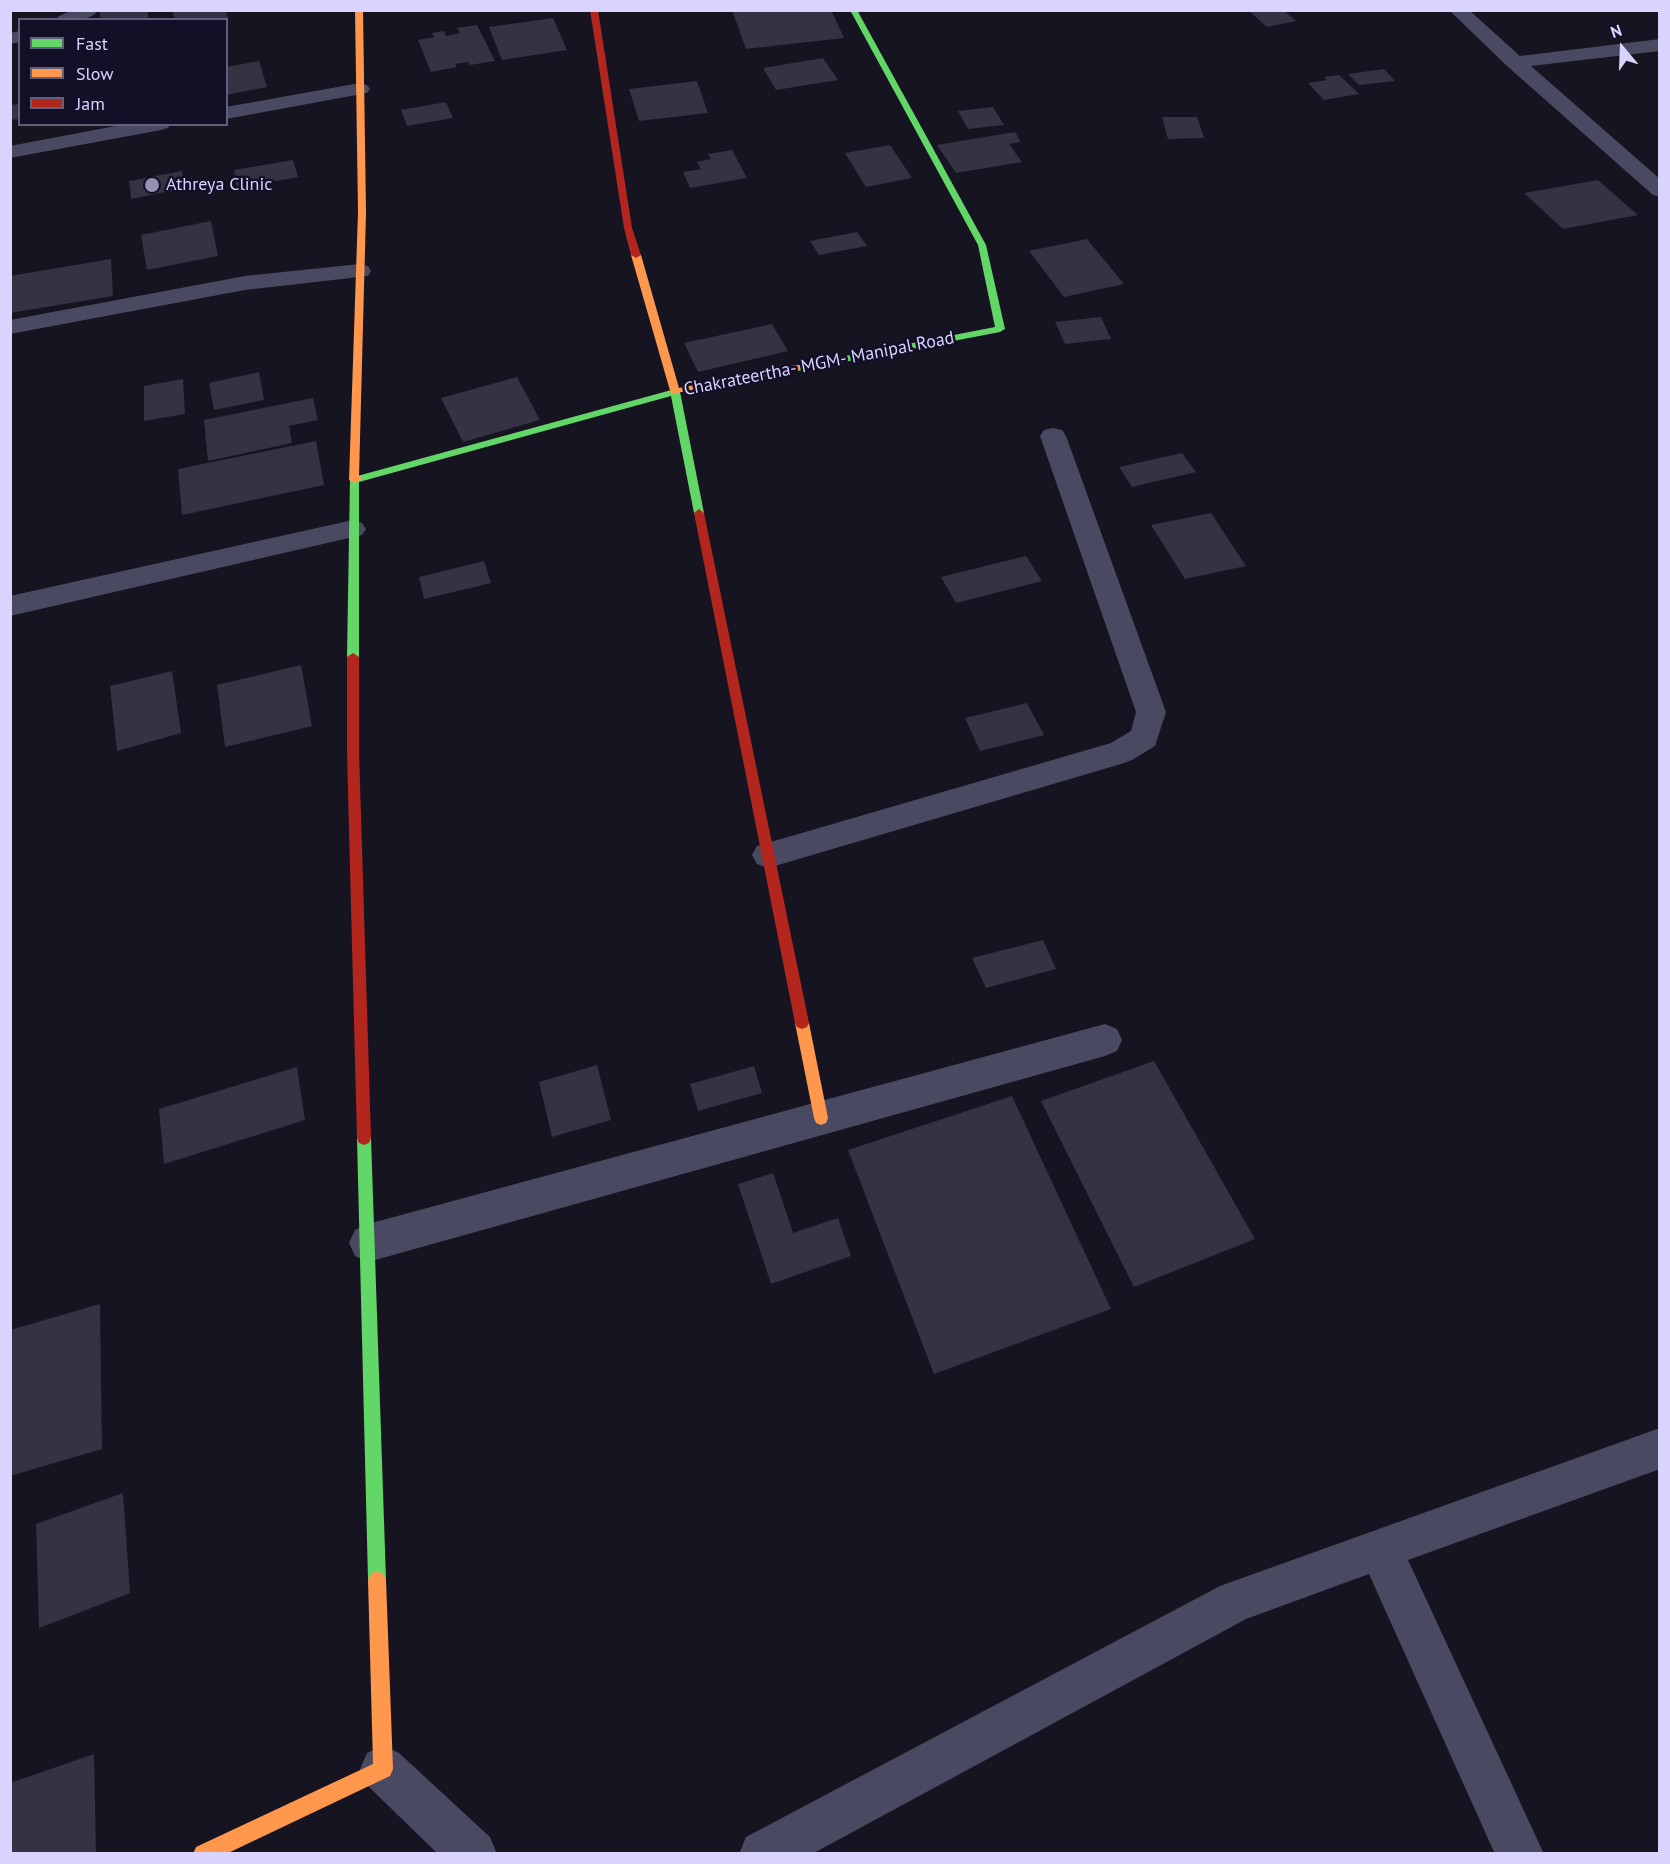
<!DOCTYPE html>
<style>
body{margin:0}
#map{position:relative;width:1670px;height:1864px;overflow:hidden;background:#161421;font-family:"PT Sans",sans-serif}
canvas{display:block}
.frame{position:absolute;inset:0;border:12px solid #d9d4ff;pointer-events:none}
.legend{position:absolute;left:18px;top:18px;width:210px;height:108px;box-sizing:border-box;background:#130f26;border:2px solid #625e7d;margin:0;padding:8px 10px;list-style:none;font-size:18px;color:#d9d4ff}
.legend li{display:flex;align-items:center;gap:12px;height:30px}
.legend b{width:30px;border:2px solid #625e7d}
.north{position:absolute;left:1592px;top:18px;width:60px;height:60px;-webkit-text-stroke:4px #130f26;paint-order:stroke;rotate:341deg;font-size:16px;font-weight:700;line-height:24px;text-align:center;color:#d9d4ff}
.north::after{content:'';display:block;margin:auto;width:21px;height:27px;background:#d9d4ff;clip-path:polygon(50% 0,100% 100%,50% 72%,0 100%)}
</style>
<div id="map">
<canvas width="1670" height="1864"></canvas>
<div class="frame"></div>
<ul class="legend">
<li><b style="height:8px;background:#63d668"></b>Fast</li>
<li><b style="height:8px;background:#ff974d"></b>Slow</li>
<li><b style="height:8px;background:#b3261e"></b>Jam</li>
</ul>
<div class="north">N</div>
</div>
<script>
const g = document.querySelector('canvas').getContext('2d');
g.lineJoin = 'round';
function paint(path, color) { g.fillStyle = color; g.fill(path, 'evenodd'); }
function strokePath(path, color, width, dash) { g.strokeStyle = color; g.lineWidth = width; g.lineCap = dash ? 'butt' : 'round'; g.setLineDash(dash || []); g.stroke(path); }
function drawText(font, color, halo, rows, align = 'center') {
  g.font = font + ' "PT Sans",sans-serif'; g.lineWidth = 5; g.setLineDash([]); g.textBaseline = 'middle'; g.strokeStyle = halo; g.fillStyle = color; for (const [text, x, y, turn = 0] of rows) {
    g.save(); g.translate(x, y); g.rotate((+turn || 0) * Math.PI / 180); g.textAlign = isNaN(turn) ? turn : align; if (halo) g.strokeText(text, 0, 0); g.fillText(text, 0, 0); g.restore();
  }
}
paint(new Path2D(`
 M99,10h48l2,10h-48z
 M172,10h53l3,8 -53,2z
 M732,10h99l13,28 -98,11z
 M1248,10h35l13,11 -29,6z
 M553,18l14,32 -65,10 -13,-33z
 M477,25l18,36 -25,4 -2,-3 -13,2 2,3 -26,5 -13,-32 16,-3 -2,-4 12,-2 2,5 14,-3 -3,-5z
 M823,58l15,22 -62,10 -13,-22z
 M259,61l8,26 -41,8v-28z
 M1384,69l11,12 -36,4 -11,-11z
 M1339,75l20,19 -35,6 -16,-17 19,-3 -3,-3z
 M697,81l11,32 -69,8 -10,-32z
 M446,102l7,16 -46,8 -6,-16z
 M20,104v15l-10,1v-15z
 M993,107l11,18 -36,4 -10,-18z
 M1162,117h35l7,21 -36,1z
 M1015,132l6,10 -12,2 13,18 -66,11 -19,-28z
 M890,145l22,33 -46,9 -21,-34z
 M732,150l15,28 -57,10 -7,-16 18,-3 -4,-7 14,-3 -3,-5z
 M293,160l5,17 -61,11 -3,-18z
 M182,171l3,17 -54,11 -2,-18z
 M1598,180l40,35 -75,14 -39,-36z
 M211,221l7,35 -71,14 -6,-35z
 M857,232l10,14 -48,9 -9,-14z
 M1087,239l37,45 -60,13 -35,-46z
 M111,259l2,37 -103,17v-37z
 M1101,317l10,22 -46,5 -10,-22z
 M772,324l16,27 -90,21 -14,-29z
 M259,372l5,28 -50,10 -5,-27z
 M517,377l23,43 -77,22 -22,-44z
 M183,379l2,35 -41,7v-35z
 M313,398l5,22 -29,6 3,17 -84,18 -4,-41z
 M316,441l8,44 -142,30 -4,-46z
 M1182,453l14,19 -64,15 -13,-20z
 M1211,513l35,53 -61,13 -34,-54z
 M1026,556l16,25 -86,22 -15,-26z
 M484,561l7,22 -67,16 -5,-22z
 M301,665l11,61 -87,21 -8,-62z
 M172,671l9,62 -64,18 -7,-65z
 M1027,703l17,32 -64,16 -15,-33z
 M1043,940l13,29 -70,19 -14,-30z
 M1154,1061l101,178 -121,48 -93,-186z
 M597,1065l14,55 -59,17 -13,-55z
 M754,1066l8,27 -64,18 -8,-27z
 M297,1067l8,53 -141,44 -5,-55z
 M1012,1096l99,213 -177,65 -86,-224z
 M773,1173l20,60 45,-15 13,38 -80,28 -33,-100z
 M100,1304l2,145 -92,27v-146z
 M123,1493l7,100 -91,35 -3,-104z
 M94,1754l2,100h-86v-71z`), '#343243');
paint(new Path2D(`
 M73,10h26c-10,12 -29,10 -43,10l3,-4z
 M1449,10h20l51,46 140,-17v12l-129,15 129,113v18l-7,-2 -146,-129z
 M20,31v11l-10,2v-11z
 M360,83l7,2 3,4 -3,4 -141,26v-12z
 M126,124h45l-3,4 -7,2 -151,28v-12z
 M360,264l8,2 3,5 -3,5 -123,14 -235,44v-14l235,-44z
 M1053,428l9,2 4,6 100,276 -11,34 -23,14 -11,4 -353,104 -11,-4 -5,-9 5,-9 354,-103 20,-12 5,-19 -96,-276 4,-6z
 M353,520l9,3 4,6 -4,6 -352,81v-20z
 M1105,1024l12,5 5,11 -5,11 -12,5 -737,206 -13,-6 -6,-13 6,-13 13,-6z
 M1660,1428v41l-252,91 136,294h-49l-126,-280 -123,45 -434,235h-73l7,-17 474,-251z
 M383,1746l16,7 91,84 7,17h-59l-71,-69 -7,-16 7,-16z`), '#4a4962');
paint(new Path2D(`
 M850,10h7l129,235 19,84 -5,3 -203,39 -3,-1v-4l201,-39 -17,-82z
 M675,389l5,3 24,121 -1,3h-8l-1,-3 -23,-117 -312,86v175l-2,3h-8l-2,-3 3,-179z
 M364,1131l5,2 2,5 15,442 -3,6 -6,3 -6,-3 -3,-6 -11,-442 2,-5z`), '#63d668');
paint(new Path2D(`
 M355,10h8l3,202 -7,264 4,3 -9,4 -5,-3 9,-268z
 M633,253l8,2 38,133 118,-23 3,1v4l-129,24 -40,-139z
 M802,1017l5,2 2,4 19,95 -2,5 -5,2 -5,-2 -2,-5 -19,-95 2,-4z
 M377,1571l6,3 3,6 7,189 -3,7 -164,78h-33l3,-7 177,-83 -5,-184 3,-6z`), '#ff974d');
paint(new Path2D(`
 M590,10h8l34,218 9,27 -5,3 -5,-3 -7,-27z
 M699,509l5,4 105,510 -2,4 -5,2 -5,-2 -2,-4 -101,-510z
 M353,653l6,4v95l12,386 -2,5 -5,2 -5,-2 -2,-5 -10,-386v-95z`), '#b3261e');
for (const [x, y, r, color] of [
 [152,185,8,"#9591b1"]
]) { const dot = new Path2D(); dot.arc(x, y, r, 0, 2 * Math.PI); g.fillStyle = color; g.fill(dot); strokePath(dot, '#130f26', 2); }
drawText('18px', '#d9d4ff', '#130f26', [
 ["Athreya Clinic",166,185]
], 'left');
drawText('18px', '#d9d4ff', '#130f26', [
 ["Chakrateertha- MGM- Manipal Road",819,364,-11]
]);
</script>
